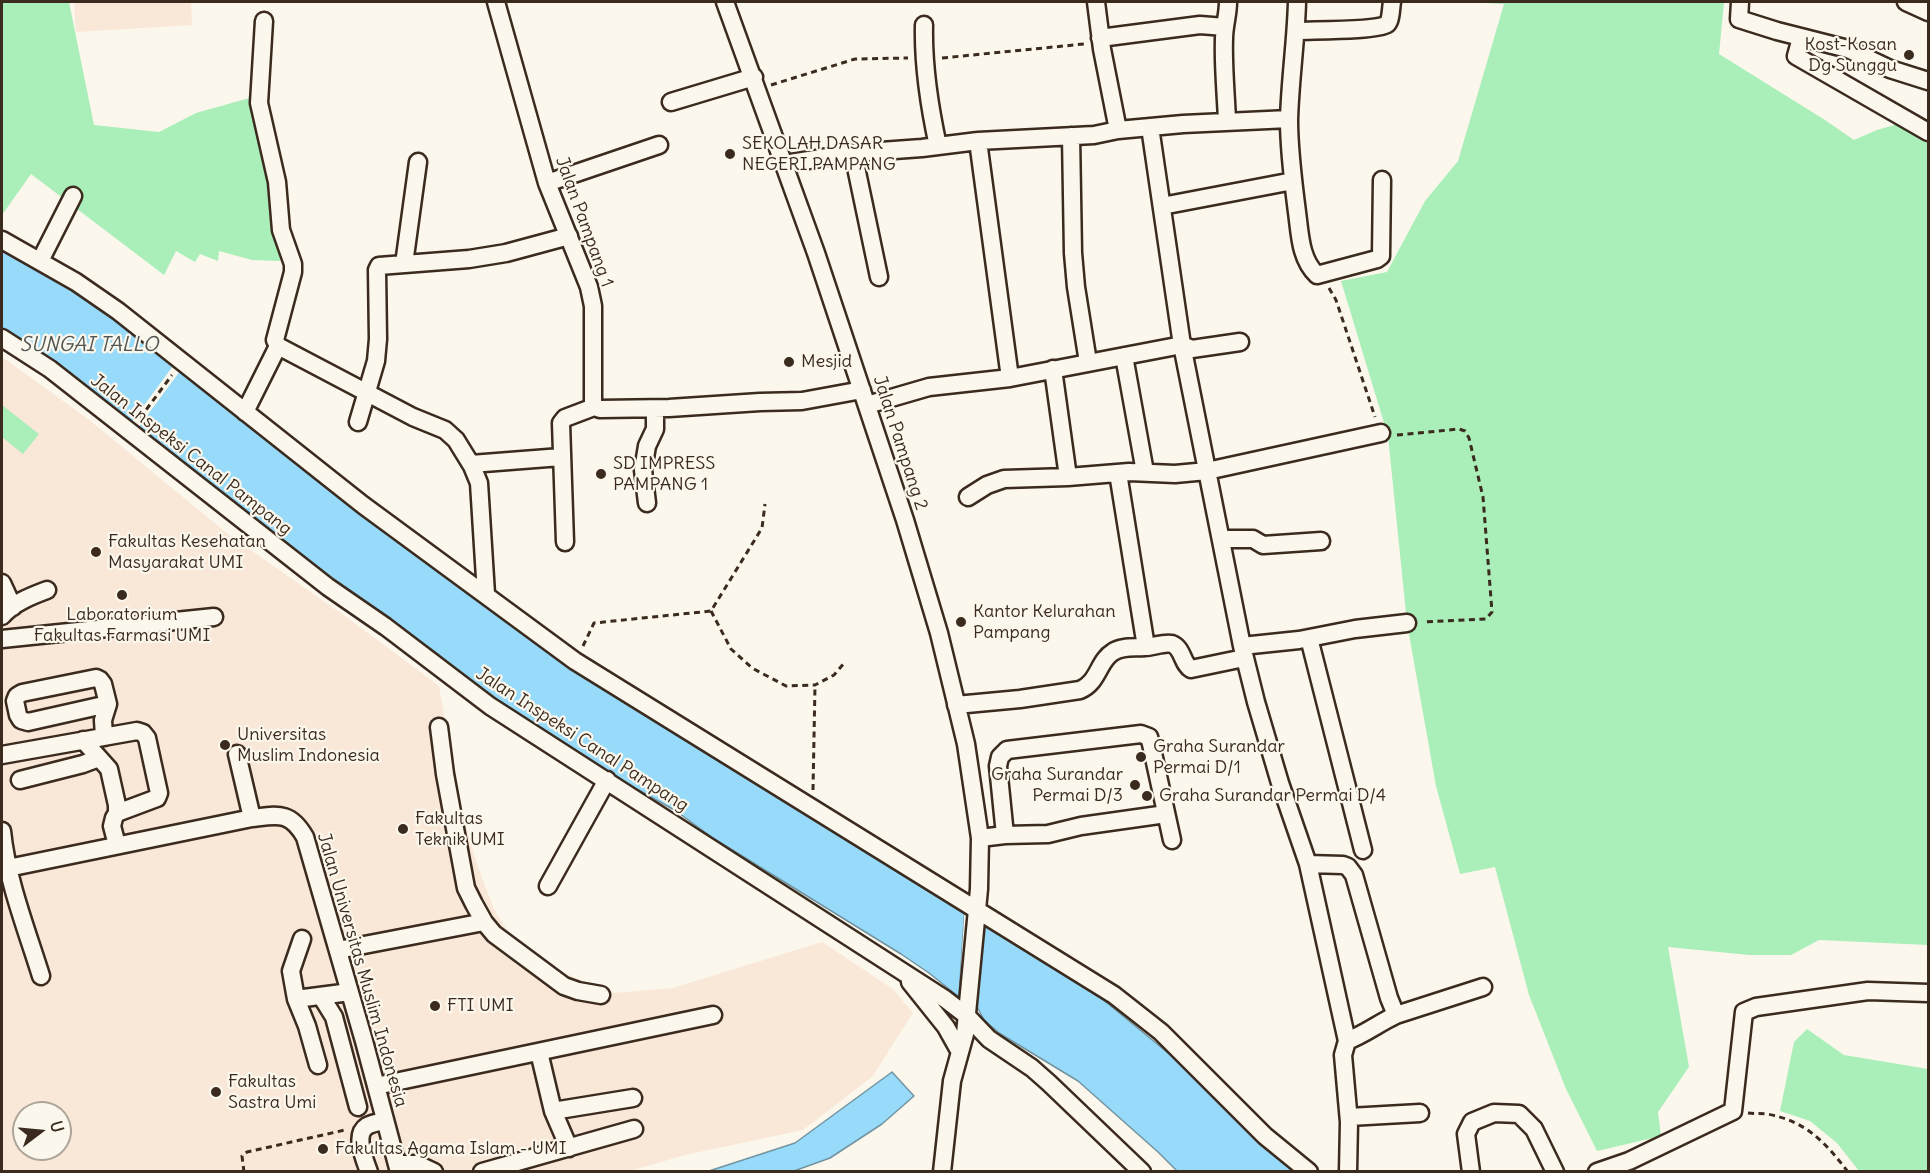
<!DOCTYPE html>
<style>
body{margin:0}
#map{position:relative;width:1930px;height:1173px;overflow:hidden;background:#fbf7ec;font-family:Delius,sans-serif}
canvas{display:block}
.frame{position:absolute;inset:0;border:3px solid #3b2a1e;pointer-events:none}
.north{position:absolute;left:12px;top:1101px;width:60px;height:60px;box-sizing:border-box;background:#fbf7ec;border:2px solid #aea59a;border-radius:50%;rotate:74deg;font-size:16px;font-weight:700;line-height:24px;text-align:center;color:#3b2a1e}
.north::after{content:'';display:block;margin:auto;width:21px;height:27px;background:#3b2a1e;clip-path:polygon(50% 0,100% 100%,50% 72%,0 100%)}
</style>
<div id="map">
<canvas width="1930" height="1173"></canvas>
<div class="frame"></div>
<div class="north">U</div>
</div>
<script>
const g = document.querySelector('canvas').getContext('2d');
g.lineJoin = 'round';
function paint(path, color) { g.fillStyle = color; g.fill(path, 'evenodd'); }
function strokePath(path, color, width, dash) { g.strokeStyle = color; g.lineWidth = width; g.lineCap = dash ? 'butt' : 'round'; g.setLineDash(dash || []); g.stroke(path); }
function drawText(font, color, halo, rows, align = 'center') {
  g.font = font + ' Delius,sans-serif'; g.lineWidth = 4.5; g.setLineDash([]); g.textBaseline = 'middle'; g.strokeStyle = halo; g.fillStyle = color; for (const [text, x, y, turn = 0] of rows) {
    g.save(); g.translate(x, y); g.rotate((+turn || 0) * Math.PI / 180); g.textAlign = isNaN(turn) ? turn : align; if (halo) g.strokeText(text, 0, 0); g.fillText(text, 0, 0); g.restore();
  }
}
paint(new Path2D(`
 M74,2h117l1,23 -116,7z
 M2,357l86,62 141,116 116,81 94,70 20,118 19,63 16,42 11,18 15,18 31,23 63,25 59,-5 149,-46 71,47 20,24 -41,64 -69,53 -118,25 -55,16h-628zM24,1113h36v36h-36z`), '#f9e8d7');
paint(new Path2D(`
 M2,2h67l25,123 65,7 37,-19 57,-16 23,92 4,72 -28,-1 -33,-9 -1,10 -18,-7 -5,8 -19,-11 -12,24 -133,-101 -29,41z
 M1464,2h260l-5,52 106,66 29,20 23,-10 28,-8 23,17v806l-109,-5 -28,15h-42l-81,-8 21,120 -31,45 3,24 -64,15 -31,-62 -37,-94 -34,-128 -35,7 -24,-88 -29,-163 -19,-187 -47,-155 46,-9 38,-71 33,-40 46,-157z
 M2,405l37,29 -16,20 -21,-17z
 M1807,1029l37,26 84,14v102h-69l-22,-28 -27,-22 -30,-10 14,-69z`), '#aaeeb9');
const water = new Path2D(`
 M2,248l78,44 326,249 559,365 -6,91 -30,-24 -28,-19 -188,-116 -37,-27 -50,-28 -148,-95 -40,-34 -146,-104 -290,-218z
 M983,920l112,73 78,64 124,114h-120l-19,-19 -80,-71 -79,-48 -15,-13 -9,-17z
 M892,1072l22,24 -32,28 -52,34 -36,13h-85l86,-28z`);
paint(water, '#97daf9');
strokePath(water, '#7294a1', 1.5);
paint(new Path2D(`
 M176,362l7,5 -48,65 -7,-5z
 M965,903l3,4 -6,90 -3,3z`), '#fbf7ec');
const minor = new Path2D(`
 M496,2l51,181 42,104 4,19v95l1,6 6,2 69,-1 91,-6 42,-1 60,-11
 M725,2l91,251 89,267 34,113 27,111 14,94 -1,51 -14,145 -13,47 -10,91
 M1096,2l6,47 16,81
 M1297,2c-1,39 -7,79 -8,118 0,31 4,61 8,92 3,22 3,47 20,63l60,-16 4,-3 1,-76
 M1740,2l-1,17 38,12 71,18 42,20 38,12
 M1906,2l22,10
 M924,25c-1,42 5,80 14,121
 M1296,31c16,-1 81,0 91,-7 4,-3 4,-17 5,-22
 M1100,38l100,-13 25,2
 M1801,38l-5,18 132,76
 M671,102l83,-25
 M1227,121c-1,-27 -4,-55 -3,-82 0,-13 4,-24 4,-37
 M1150,127l32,218 60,301 14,56 24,81 28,81 39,177 -4,14 6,67 -1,50
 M1071,136l2,117 3,34 12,75
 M978,141l32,237
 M853,153l26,124
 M784,164l69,-11 69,-5 56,-7 116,-6 24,-5 65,-6 106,-5
 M547,183l112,-38
 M1162,206l131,-25
 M2,240l74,42 42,29 245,194 212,156 539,334 47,37 104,104 44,36
 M40,261l33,-65
 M404,264l14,-102
 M2,338l48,31 278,218 58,40 104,79 455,293 22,17 22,23 43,29 17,15 93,89
 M278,346l135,71 32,13 11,10 16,26 7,17 7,111
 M1124,356l21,116
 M1053,369l15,108
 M867,405l62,-18 81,-9 172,-33 10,4 48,-7
 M245,412l33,-66 -3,-6 18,-68v-8l-12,-34 -4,-48 -18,-79 5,-82
 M358,422l18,-61 2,-22 -1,-69 2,-4 90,-7 37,-6 63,-17
 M471,464l90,-7
 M1118,473l28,174
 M968,497l19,-12 17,-6 64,-2 61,-5 46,2 32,-3 174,-38
 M647,503l-4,-33 4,-24 8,-17v-20
 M1221,539h32l10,6 58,-4
 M565,542l-4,-119 4,-5 29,-11
 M2,583l11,24
 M2,616c11,-13 29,-20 45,-26
 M1309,638l54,212
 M2,639l212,-22
 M1242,646l57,-6 56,-11 52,-6
 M956,705l64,-6 60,-9c19,-8 18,-29 33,-38 9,-6 21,-4 32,-5 8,0 19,-5 27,-3 11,4 10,20 19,25l53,-11
 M439,727l6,47 21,114 8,16 10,18 10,12 70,52 14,5 23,4
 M104,737l-1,-17 5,-16 -5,-20 -3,-4 -4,-2 -74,15 -5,3 -2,5 3,14 3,5 7,2 80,-18
 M83,740l26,29 8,36v8l-3,5 -2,8 5,19
 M237,754l15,64
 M2,755l135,-24 6,2 4,5 12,55 -2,5 -40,15
 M20,780l63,-16 16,-6
 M2,831c5,49 24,97 39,145
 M1005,835l-7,-69 2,-9 7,-7 134,-16 8,3 2,7 21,96
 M980,838l25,-3 43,-1 33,-8 85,-12
 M1308,864l35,1 5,2 6,8 35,123 7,17c-17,8 -31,19 -49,26
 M2,873l6,-5 244,-50c26,-3 38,-7 53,19l59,204 35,131
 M548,886l59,-106
 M302,939l-11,32 5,28 54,-7
 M338,950l146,-28
 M910,982l36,45 14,25
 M321,996l13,21 24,90
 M296,999l11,27 11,39
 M1396,1015l87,-28
 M539,1052l14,59 16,37
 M376,1086l337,-71
 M553,1111l80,-13
 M1349,1117l71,-4
 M397,1164h20l17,8
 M369,1172c-4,-12 -16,-37 -2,-46 5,-3 13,-4 18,-5
 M482,1172l152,-43
 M1471,1172l-5,-38 6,-12 22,-9 25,1 15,15 21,43
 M1597,1172l32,-11 104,-50 11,-99 12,-5 112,-16 60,2`);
strokePath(minor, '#3b2a1e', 21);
strokePath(new Path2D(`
 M942,58l142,-14
 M771,85l84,-26 53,-1
 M1329,288l7,12 39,117
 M140,418l32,-43
 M1397,435l62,-6 6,2 4,7 14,59 9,115 -6,7 -62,3
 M711,611l20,38 21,19 34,18 29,-1 19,-10 11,-13
 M583,646l11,-23 117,-12 51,-83 3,-24
 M813,790l2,-105
 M1748,1113c7,1 13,0 19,1 39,7 58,28 81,58
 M244,1172l-2,-16 5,-4 98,-22`), '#3b2a1e', 3, [6, 4.5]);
strokePath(minor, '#fbf7ec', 16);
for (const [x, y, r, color] of [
 [1909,55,6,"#3b2a1e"],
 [730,154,6,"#3b2a1e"],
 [789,362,6,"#3b2a1e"],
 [601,474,6,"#3b2a1e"],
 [96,552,6,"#3b2a1e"],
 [122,595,6,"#3b2a1e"],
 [961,622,6,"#3b2a1e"],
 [225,745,6,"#3b2a1e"],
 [1141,757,6,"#3b2a1e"],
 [1135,785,6,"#3b2a1e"],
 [1147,796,6,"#3b2a1e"],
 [403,829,6,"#3b2a1e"],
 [435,1006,6,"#3b2a1e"],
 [216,1092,6,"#3b2a1e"],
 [323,1149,6,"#3b2a1e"]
]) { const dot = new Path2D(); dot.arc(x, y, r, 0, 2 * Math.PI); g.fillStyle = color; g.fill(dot); strokePath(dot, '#fbf7ec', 2); }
drawText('18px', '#3b2a1e', '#fbf7ec', [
 ["Kost-Kosan",1897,45,"right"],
 ["Dg Sunggu",1897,66,"right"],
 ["SEKOLAH DASAR",742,144],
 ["NEGERI PAMPANG",742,165],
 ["Mesjid",801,362],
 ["SD IMPRESS",613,464],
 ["PAMPANG 1",613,485],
 ["Fakultas Kesehatan",108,542],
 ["Masyarakat UMI",108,563],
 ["Kantor Kelurahan",973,612],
 ["Pampang",973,633],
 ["Laboratorium",122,615,"center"],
 ["Fakultas Farmasi UMI",122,636,"center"],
 ["Universitas",237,735],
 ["Muslim Indonesia",237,756],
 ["Graha Surandar",1153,747],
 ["Permai D/1",1153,768],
 ["Graha Surandar",1123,775,"right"],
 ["Permai D/3",1123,796,"right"],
 ["Graha Surandar Permai D/4",1159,796],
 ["Fakultas",415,819],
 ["Teknik UMI",415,840],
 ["FTI UMI",447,1006],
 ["Fakultas",228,1082],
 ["Sastra Umi",228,1103],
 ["Fakultas Agama Islam - UMI",335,1149]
], 'left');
drawText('18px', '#3b2a1e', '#fbf7ec', [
 ["Jalan Pampang 1",584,222,70],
 ["Jalan Pampang 2",900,443,72],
 ["Jalan Inspeksi Canal Pampang",191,455,38],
 ["Jalan Inspeksi Canal Pampang",582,740,33],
 ["Jalan Universitas Muslim Indonesia",362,970,74]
]);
drawText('italic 20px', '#525655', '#fbf7ec', [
 ["SUNGAI TALLO",89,345]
]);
</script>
